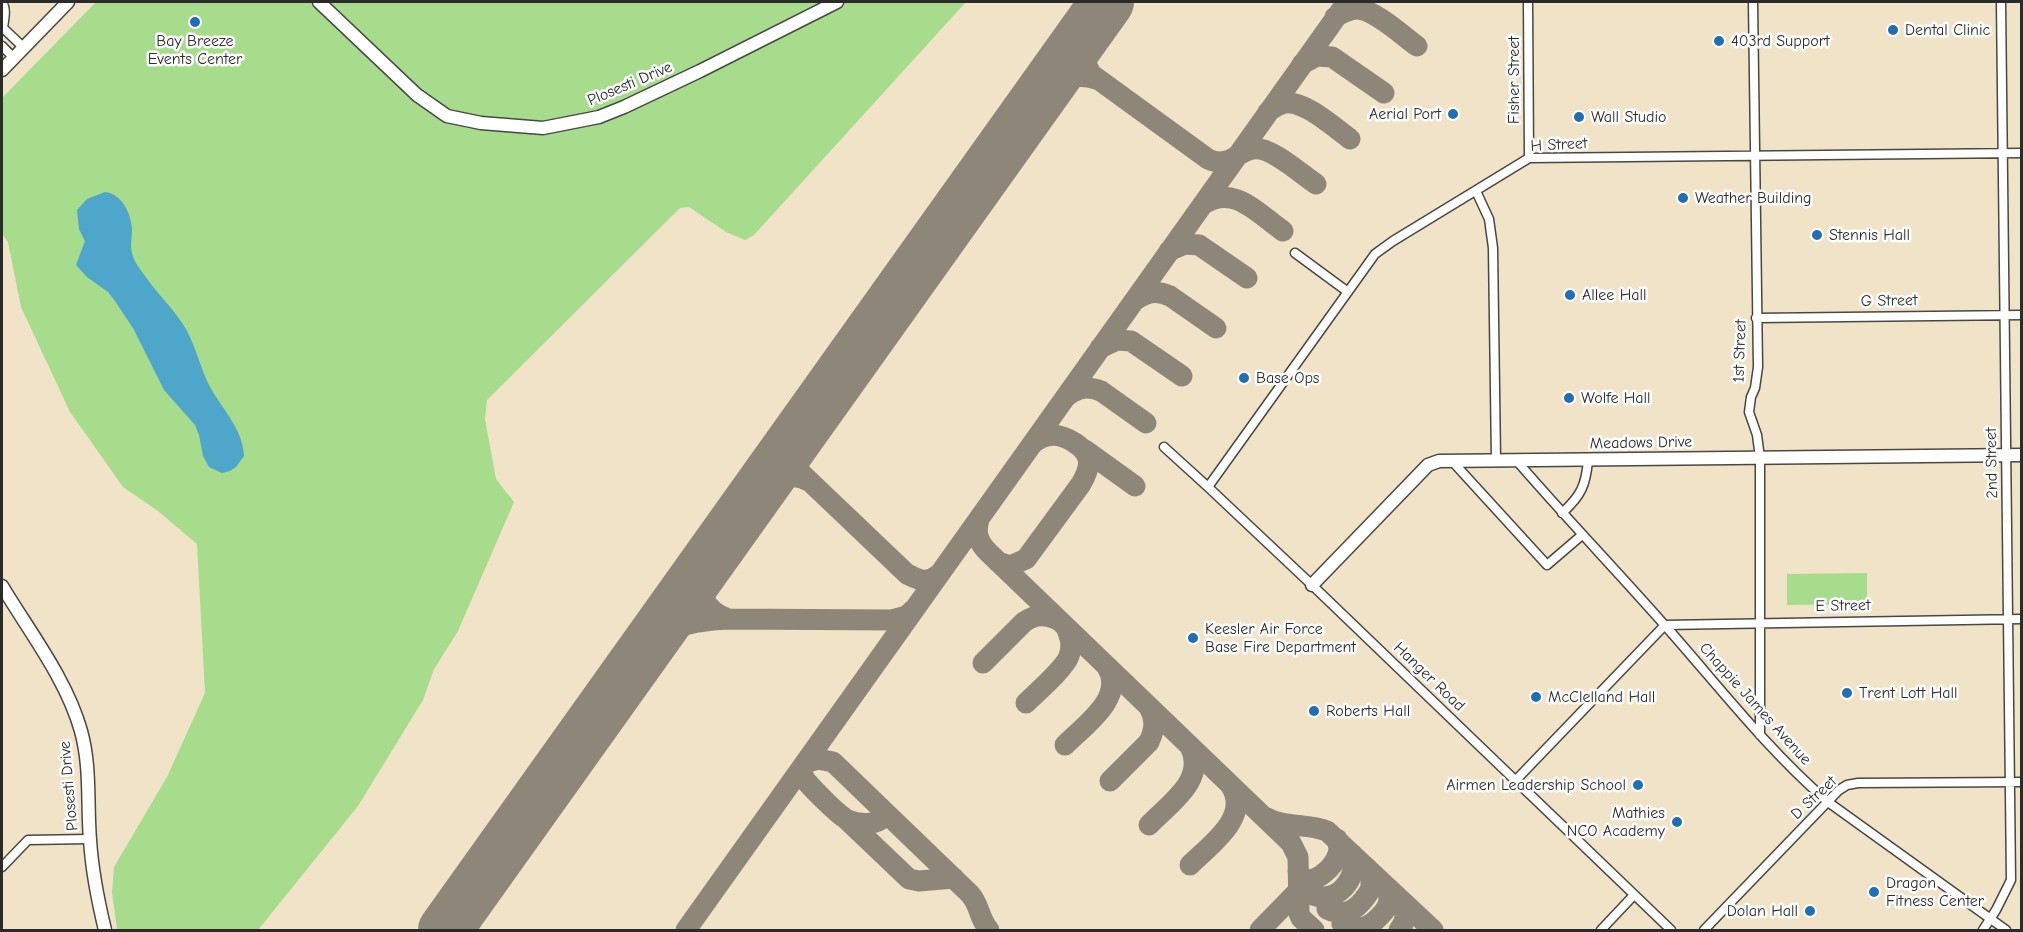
<!DOCTYPE html>
<style>
body{margin:0}
#map{position:relative;width:2023px;height:932px;overflow:hidden;background:#f1e3c7;font-family:"Comic Neue",sans-serif}
canvas{display:block}
.frame{position:absolute;inset:0;border:3px solid #2b2b2b;pointer-events:none}
</style>
<div id="map">
<canvas width="2023" height="932"></canvas>
<div class="frame"></div>
</div>
<script>
const g = document.querySelector('canvas').getContext('2d');
g.lineJoin = 'round';
function paint(path, color) { g.fillStyle = color; g.fill(path, 'evenodd'); }
function strokePath(path, color, width, dash) { g.strokeStyle = color; g.lineWidth = width; g.lineCap = dash ? 'butt' : 'round'; g.setLineDash(dash || []); g.stroke(path); }
function drawText(font, color, halo, rows, align = 'center') {
  g.font = font + ' "Comic Neue",sans-serif'; g.lineWidth = 5; g.setLineDash([]); g.textBaseline = 'middle'; g.strokeStyle = halo; g.fillStyle = color; for (const [text, x, y, turn = 0] of rows) {
    g.save(); g.translate(x, y); g.rotate((+turn || 0) * Math.PI / 180); g.textAlign = isNaN(turn) ? turn : align; if (halo) g.strokeText(text, 0, 0); g.fillText(text, 0, 0); g.restore();
  }
}
paint(new Path2D(`
 M96,2h870l-212,233 -9,5 -19,-8 -37,-25 -9,1 -193,192 -2,19 11,60 18,23 -56,129 -24,38 -11,31 -65,106 -100,124h-141l-5,-38 2,-25 53,-90 38,-84 -8,-149 -39,-33 -35,-24 -53,-75 -49,-105 -13,-65 -6,-8v-136z
 M1867,573v31l-80,1v-31z`), '#a7dc8d');
paint(new Path2D(`
 M105,192c17,2 26,21 27,38 0,7 -2,15 0,23 2,9 8,16 13,23 14,20 31,35 42,55 9,17 13,35 21,52 12,24 35,45 36,73l-8,11 -6,4 -8,2 -13,-6 -6,-11 -4,-21 -4,-10 -31,-35 -31,-62 -18,-27 -7,-9 -21,-15 -11,-12 9,-24 -6,-12 -2,-19 10,-11z`), '#4ea6cb');
strokePath(new Path2D(`
 M1335,17c7,-4 14,-8 22,-8 17,0 46,27 60,37
 M1084,34c-5,15 0,26 7,40l117,85c24,11 31,-13 52,-10 17,3 41,25 56,35
 M1302,64l15,-8 15,1 52,36
 M1046,88c16,-10 32,-15 50,-9
 M1268,112c5,-4 10,-8 17,-9 19,-3 50,25 65,36
 M1202,205c31,-22 55,8 81,26
 M1169,251l16,-7 14,1 48,33
 M1134,301c12,-9 22,-11 36,-5l46,32
 M1100,348l17,-8 14,1 51,35
 M1066,397c12,-10 21,-11 35,-6l45,32
 M795,441c-6,16 -2,20 7,33l105,100c12,6 20,10 31,1
 M1085,450l50,36
 M764,484c15,-7 29,-11 45,-3
 M979,519c-4,14 -1,23 9,33l303,291 7,14 1,56 2,5 13,12
 M998,562l12,4 16,-7 55,-75c10,-17 12,-29 -6,-41 -15,-10 -29,-11 -43,1
 M705,564c-5,28 -5,44 23,55l164,1 15,-4 6,-6
 M651,640c29,-16 43,-19 77,-21
 M983,663l41,-41c12,-8 21,-8 34,-2
 M1026,703c11,-11 39,-35 43,-47 4,-11 1,-19 -3,-29
 M1065,745c20,-20 61,-48 42,-78
 M805,763l13,-4 15,3 137,132c10,11 9,25 19,36
 M802,768c0,5 1,9 4,13 7,8 33,35 42,39 9,4 25,5 32,0l2,-11
 M1110,781l39,-39c6,-13 7,-23 0,-35
 M1265,817c18,11 42,6 62,14l106,99
 M846,819l63,60 10,2 35,-3
 M1149,825c21,-22 58,-45 41,-79
 M1190,865c20,-20 61,-48 41,-79
 M1298,871l5,8c13,5 31,-12 35,-25 2,-5 0,-10 -1,-15
 M1311,894c25,12 49,-16 41,-40
 M1327,909c21,10 33,-2 44,-20v-13l-4,-8
 M1342,924c15,8 27,4 38,-8 5,-5 9,-10 9,-17 0,-5 -2,-10 -4,-14
 M447,930l1,-3
 M686,930l661,-928
 M1260,930l38,-39
 M1399,930c8,-9 7,-18 3,-28`), '#8e8779', 21);
strokePath(new Path2D(`
 M445,930l662,-928`), '#8e8779', 54);
const street = new Path2D(`
 M2,2c5,8 2,17 1,26
 M1528,2l1,156
 M1753,2l5,365 -3,21 -4,9 -2,15 8,23 3,23v277
 M2,27l21,20
 M2,46l11,11
 M1476,191l13,28 4,29 3,212
 M1295,253l53,39
 M1756,318l266,-3
 M1164,447l44,40 104,98 359,345
 M1516,460c50,58 103,113 153,170 51,58 100,121 159,172l178,128
 M1452,461l95,104 35,-30
 M1208,487l167,-233 18,-13 136,-83 493,-5
 M1562,513c19,-17 24,-28 26,-53
 M1515,781l150,-156 357,-6
 M2,867l26,-27 61,-1
 M1601,930l33,-35
 M1704,930l135,-140 8,-5 11,-2 164,-1
 M1983,930l13,-20 15,-30 -10,-878`);
const secondary = new Path2D(`
 M319,2l98,93 30,21 34,7 62,5 56,-11 25,-10 76,-36 137,-69
 M2,70l66,-68
 M1312,585l116,-120 11,-4 583,-6
 M2,586c27,45 65,94 79,145 10,36 6,72 9,109 2,31 8,61 15,90`);
strokePath(street, '#494742', 11);
strokePath(secondary, '#494742', 15);
strokePath(street, '#fff', 8);
strokePath(secondary, '#fff', 12);
for (const [x, y, r, color] of [
 [195,22,6,"#1f6fb2"],
 [1893,30,6,"#1f6fb2"],
 [1719,41,6,"#1f6fb2"],
 [1453,114,6,"#1f6fb2"],
 [1579,117,6,"#1f6fb2"],
 [1683,198,6,"#1f6fb2"],
 [1817,235,6,"#1f6fb2"],
 [1570,295,6,"#1f6fb2"],
 [1244,378,6,"#1f6fb2"],
 [1569,398,6,"#1f6fb2"],
 [1193,638,6,"#1f6fb2"],
 [1847,693,6,"#1f6fb2"],
 [1536,697,6,"#1f6fb2"],
 [1314,711,6,"#1f6fb2"],
 [1638,785,6,"#1f6fb2"],
 [1677,822,6,"#1f6fb2"],
 [1874,892,6,"#1f6fb2"],
 [1810,911,6,"#1f6fb2"]
]) { const dot = new Path2D(); dot.arc(x, y, r, 0, 2 * Math.PI); g.fillStyle = color; g.fill(dot); strokePath(dot, '#fff', 2); }
drawText('16px', '#2b2b2b', '#fff', [
 ["Dental Clinic",1905,30],
 ["Bay Breeze",195,41,"center"],
 ["Events Center",195,59,"center"],
 ["403rd Support",1731,41],
 ["Aerial Port",1441,114,"right"],
 ["Wall Studio",1591,117],
 ["Weather Building",1695,198],
 ["Stennis Hall",1829,235],
 ["Allee Hall",1582,295],
 ["Base Ops",1256,378],
 ["Wolfe Hall",1581,398],
 ["Keesler Air Force",1205,629],
 ["Base Fire Department",1205,647],
 ["Trent Lott Hall",1859,693],
 ["McClelland Hall",1548,697],
 ["Roberts Hall",1326,711],
 ["Airmen Leadership School",1626,785,"right"],
 ["Mathies",1665,813,"right"],
 ["NCO Academy",1665,831,"right"],
 ["Dragon",1886,883],
 ["Fitness Center",1886,901],
 ["Dolan Hall",1798,911,"right"]
], 'left');
drawText('16px', '#2b2b2b', '#fff', [
 ["Fisher Street",1514,80,-90],
 ["Plosesti Drive",630,84,-23],
 ["H Street",1559,145,-3],
 ["G Street",1889,301,-1],
 ["1st Street",1740,351,-88],
 ["Meadows Drive",1641,443,-1],
 ["2nd Street",1992,463,-91],
 ["E Street",1843,606,-1],
 ["Hanger Road",1429,677,44],
 ["Chappie James Avenue",1755,704,48],
 ["Plosesti Drive",69,786,-95],
 ["D Street",1814,798,-43]
]);
</script>
